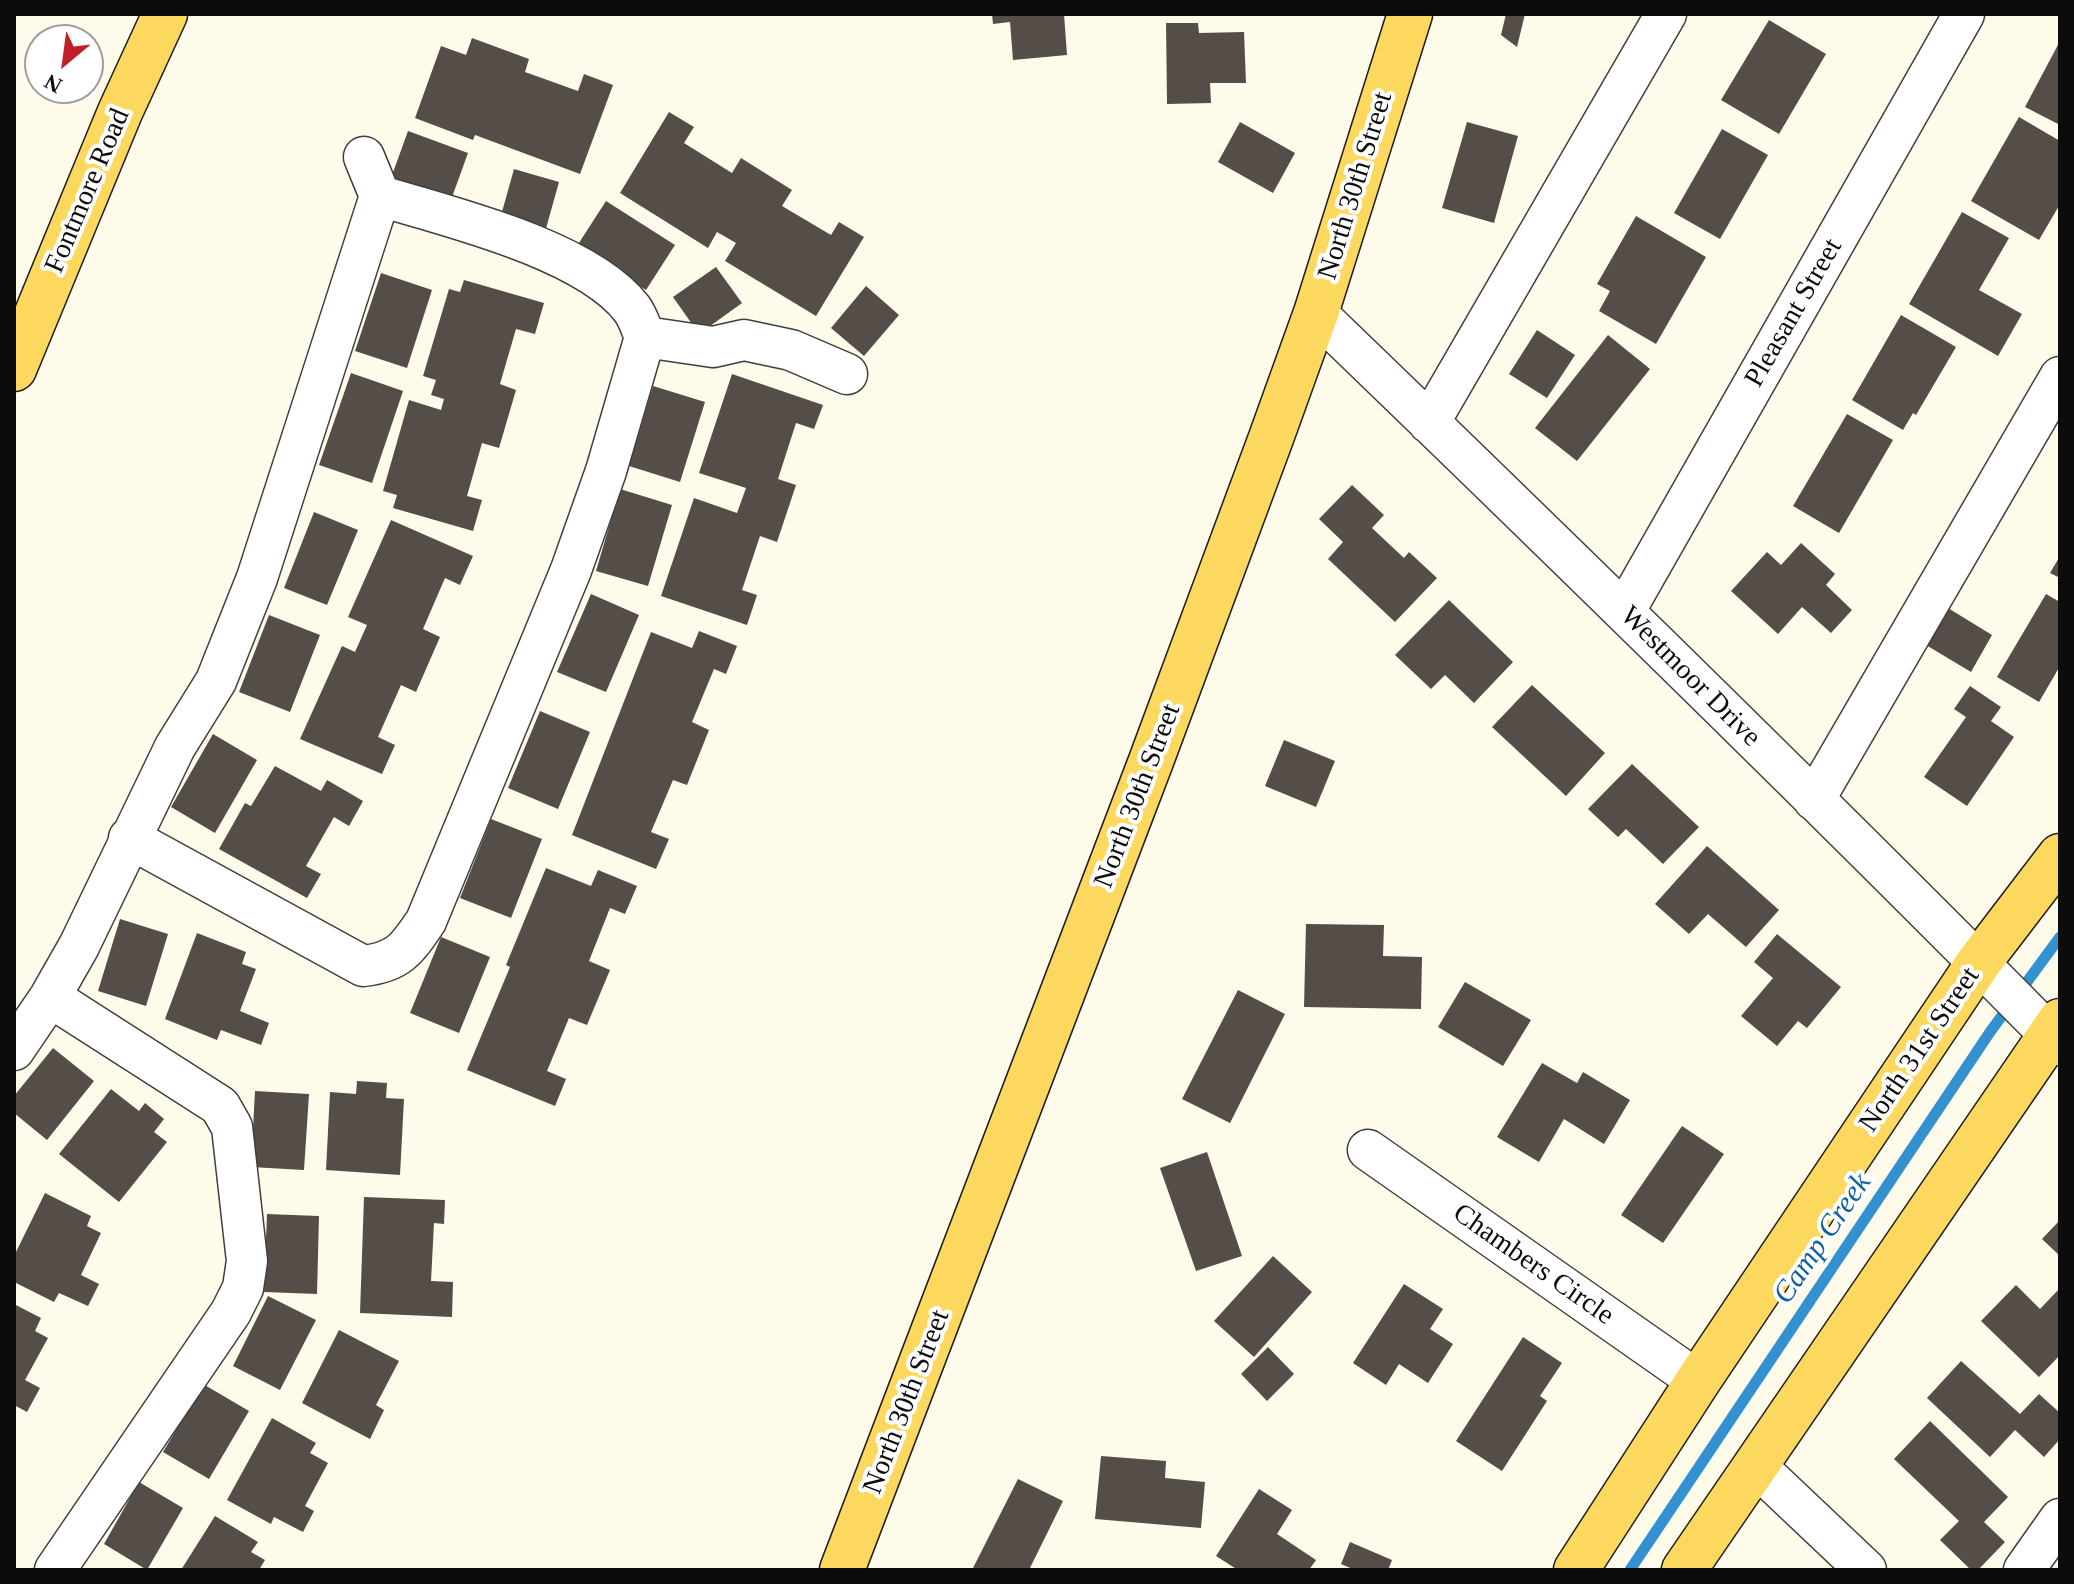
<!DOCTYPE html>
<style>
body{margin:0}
#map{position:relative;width:2074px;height:1584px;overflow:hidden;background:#fffbeb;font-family:"Times New Roman",serif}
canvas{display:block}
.frame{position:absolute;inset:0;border:16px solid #0c0c0c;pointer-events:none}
.north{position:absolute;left:24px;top:24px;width:80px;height:80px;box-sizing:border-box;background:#fff;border:2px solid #9e9e9e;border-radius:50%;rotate:209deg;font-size:22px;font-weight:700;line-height:32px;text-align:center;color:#0c0c0c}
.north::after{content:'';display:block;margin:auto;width:28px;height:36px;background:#c02026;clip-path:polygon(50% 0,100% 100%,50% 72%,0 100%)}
</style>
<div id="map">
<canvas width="2074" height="1584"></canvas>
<div class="frame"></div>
<div class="north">N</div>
</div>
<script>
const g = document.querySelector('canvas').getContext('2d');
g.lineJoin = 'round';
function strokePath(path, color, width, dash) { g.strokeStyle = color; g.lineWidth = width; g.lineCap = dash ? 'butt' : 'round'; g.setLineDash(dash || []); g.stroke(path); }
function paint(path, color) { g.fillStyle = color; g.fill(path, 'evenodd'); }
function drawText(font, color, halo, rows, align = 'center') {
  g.font = font + ' "Times New Roman",serif'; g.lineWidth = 8; g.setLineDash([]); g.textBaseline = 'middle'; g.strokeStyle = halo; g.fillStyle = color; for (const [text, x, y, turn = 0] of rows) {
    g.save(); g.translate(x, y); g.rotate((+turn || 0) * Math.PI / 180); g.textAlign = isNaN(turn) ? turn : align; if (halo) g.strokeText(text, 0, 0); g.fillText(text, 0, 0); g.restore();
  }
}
strokePath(new Path2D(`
 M1630,1570l360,-538 70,-95`), '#3390d1', 11);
paint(new Path2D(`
 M992,14h72l3,41 -54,5 -3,-38 -17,2z
 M1506,14h19l-8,33 -16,-12z
 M1769,20l57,34 -47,80 -58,-34z
 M1166,23h32l1,10 45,-1 2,51h-36l1,20 -44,1z
 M472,38l57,21 -4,13 53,19 6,-17 29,11 -33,89 -105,-39 -2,5 -58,-22 26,-72 25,9z
 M2060,41v84l-35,-18z
 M669,112l25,15 -10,16 48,30 9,-15 51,32 -10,16 49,29 8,-13 25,15 -48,79 -91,-55 11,-18 -19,-11 -9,16 -88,-55z
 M2019,117l41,24v63l-21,36 -68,-39z
 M1240,122l55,31 -22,40 -55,-31z
 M1467,122l51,14 -24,87 -52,-15z
 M1722,129l46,26 -48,84 -46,-26z
 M408,131l60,22 -17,47 -60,-22z
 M514,169l45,13 -14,50 -45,-13z
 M606,201l69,44 -29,45 -69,-44z
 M1962,212l47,26 -30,52 43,24 -24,42 -89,-52z
 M1636,216l70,41 -50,87 -57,-33 11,-20 -13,-7z
 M716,267l26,36 -43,31 -26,-37z
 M381,273l51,17 -25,78 -52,-17z
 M464,280l80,23 -9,31 -19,-5 -16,55 16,6 -17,58 -17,-5 -15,53 15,4 -9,31 -80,-23 4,-13 -14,-4 26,-91 32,10 3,-11 -13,-4 5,-15 -13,-4 26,-87 11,3z
 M866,286l33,29 -35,41 -33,-28z
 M1901,315l55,32 -40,68 -3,-2 -10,17 -51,-30z
 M1537,330l38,25 -28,43 -38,-24z
 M1608,335l42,34 -73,92 -42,-33z
 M351,373l52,18 -31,92 -53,-18z
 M732,374l91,31 -9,24 -18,-6 -18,56 18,6 -19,57 -17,-6 -18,54 15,5 -10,30 -86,-29 33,-98 43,15 9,-25 -47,-15z
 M653,386l52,16 -25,80 -51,-16z
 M1847,414l46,26 -54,93 -46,-27z
 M1352,485l32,30 -12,13 32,30 5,-6 28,26 -42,44 -67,-63 15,-17 -24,-23z
 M620,489l52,16 -24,81 -52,-15z
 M314,512l44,18 -31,75 -43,-17z
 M391,520l82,36 -13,29 -15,-7 -22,51 17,8 -24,55 -15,-7 -23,52 17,8 -13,29 -82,-35 42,-93 13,6 12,-27 -19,-8z
 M1801,543l34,31 -9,11 26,25 -21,23 -29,-26 -24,27 -47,-43 36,-39 14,13z
 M2060,556v22l-10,-5z
 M591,594l48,21 -33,77 -49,-20z
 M2046,594l14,8v64l-21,36 -42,-25z
 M1449,600l64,62 -39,41 -29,-28 -14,14 -36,-34z
 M1948,608l44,27 -21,37 -45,-27z
 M269,615l51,20 -30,77 -51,-20z
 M699,631l38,15 -11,28 -12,-5 -22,53 17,8 -22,55 -14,-5 -22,52 18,7 -13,30 -84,-34 79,-203 41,16z
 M1532,685l73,68 -39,43 -74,-69z
 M1970,686l31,21 -10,14 23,16 -47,69 -43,-29 42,-60 -12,-8z
 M540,711l50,21 -32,77 -50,-21z
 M213,734l44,26 -42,73 -44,-26z
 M1284,740l51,21 -19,46 -51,-21z
 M1632,764l67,63 -36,37 -37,-35 -8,8 -30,-28z
 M275,766l46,25 6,-11 36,21 -14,25 -15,-9 -28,49 15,8 -14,24 -88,-49 26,-46 6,3z
 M491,819l51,20 -31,79 -51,-20z
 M1707,846l72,64 -33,37 -38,-33 -19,20 -34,-30z
 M546,868l45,18 7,-16 39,16 -12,28 -15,-6 -21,53 21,9 -23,55 -18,-7 -22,53 19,8 -11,27 -88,-36 43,-103 -4,-2z
 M120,919l48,15 -22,72 -48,-15z
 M1306,924l78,1 -1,31 39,1 -1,52 -117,-2z
 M197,933l49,19 -4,12 14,5 -16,42 29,12 -8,22 -40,-15 -4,10 -52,-21z
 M1777,934l64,53 -34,41 -9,-7 -21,25 -36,-30 32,-38 -19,-16z
 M441,937l49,20 -31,76 -49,-20z
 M1465,982l66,38 -28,46 -65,-39z
 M1238,990l47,24 -55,109 -48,-24z
 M53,1048l41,33 -47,59 -33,-27v-17z
 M1542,1063l35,20 6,-11 47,28 -26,44 -40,-25 -25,43 -42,-25z
 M357,1081l30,2 -1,15 18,1 -4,76 -74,-5 4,-78 26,2z
 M111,1089l28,22 6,-8 19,16 -10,13 13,10 -48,60 -60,-48z
 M255,1091l54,3 -5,76 -53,-3z
 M1682,1126l42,28 -61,89 -42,-28z
 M1207,1152l35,104 -46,15 -36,-103z
 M45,1193l46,23 -4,10 14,7 -20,42 18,9 -11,22 -29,-13 -5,9 -40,-20v-26z
 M364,1197l81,3 -1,24 -10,-1 -3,58 22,1 -1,35 -92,-4z
 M267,1214l52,2 -2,78 -53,-2z
 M2060,1220v36l-18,-17z
 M1273,1256l39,36 -58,65 -40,-36z
 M1404,1284l39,25 -13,20 23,15 -25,39 -29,-19 -13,21 -33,-22z
 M2016,1285l24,24 20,-21v67l-21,22 -58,-56z
 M268,1296l48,24 -36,70 -47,-24z
 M14,1304l27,14 -6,13 13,7 -23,42 15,8 -13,24 -13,-7z
 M339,1330l60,31 -23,44 8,5 -14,29 -68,-36z
 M1523,1337l39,26 -22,33 7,5 -45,70 -46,-30z
 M1268,1347l26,27 -27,27 -26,-27z
 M1961,1361l59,53 19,-20 21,19v26l-16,18 -29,-27 -25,27 -63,-59z
 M203,1384l46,27 -40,68 -46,-27z
 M272,1418l44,25 -6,10 18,10 -23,43 9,5 -11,21 -29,-15 -3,7 -44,-24z
 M1930,1421l78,76 -24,25 21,20 -27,28h-7l-31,-30 19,-19 -65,-62z
 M1101,1456l65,5 -1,17 40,4 -4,46 -106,-9z
 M1018,1479l45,22 -34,69h-57z
 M139,1482l44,26 -36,62 -43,-26z
 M1259,1489l33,21 -15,24 39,26 -7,10h-71l-22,-14z
 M215,1516l43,26 -7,10 14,8 -6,10h-78z
 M1350,1542l42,18 -4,10h-33l-14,-6z`), '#554d48');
const minor = new Path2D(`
 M1316,313c250,241 500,485 744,732
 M645,337l68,10 31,-7 47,10 56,24
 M1429,423l237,-409
 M1624,612l340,-598
 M1814,800l246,-423
 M129,838l234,128c36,-4 44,-17 63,-45l145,-351 35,-99 39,-134c-4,-9 -7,-20 -13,-28 -45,-59 -181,-92 -252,-113
 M50,997l170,109 12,21 15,134 -4,27 -12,24 -176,258
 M14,1050l36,-53 29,-51 96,-199 41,-66 41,-103 123,-382 -16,-39
 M1368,1150l330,231
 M1755,1465l111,105
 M2024,1570l36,-51`);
const major = new Path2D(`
 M14,369l106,-257 45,-98
 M842,1570l309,-809 120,-323 45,-125 94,-299
 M1576,1570l122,-189 281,-419 81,-106
 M1684,1570l376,-549`);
strokePath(minor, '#3f3f3f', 43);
strokePath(major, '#1d1d1d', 47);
strokePath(minor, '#fff', 40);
strokePath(major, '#fdd85e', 44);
drawText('28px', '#0c0c0c', '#fff', [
 ["North 30th Street",1356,186,-73],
 ["Fontmore Road",88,191,-67],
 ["Pleasant Street",1794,313,-60],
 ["Westmoor Drive",1690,677,45],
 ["North 30th Street",1138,796,-69],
 ["North 31st Street",1920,1050,-56],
 ["Chambers Circle",1533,1265,35],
 ["North 30th Street",907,1402,-69]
]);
drawText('italic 30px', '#1261a1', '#fff', [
 ["Camp Creek",1823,1239,-56]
]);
</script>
